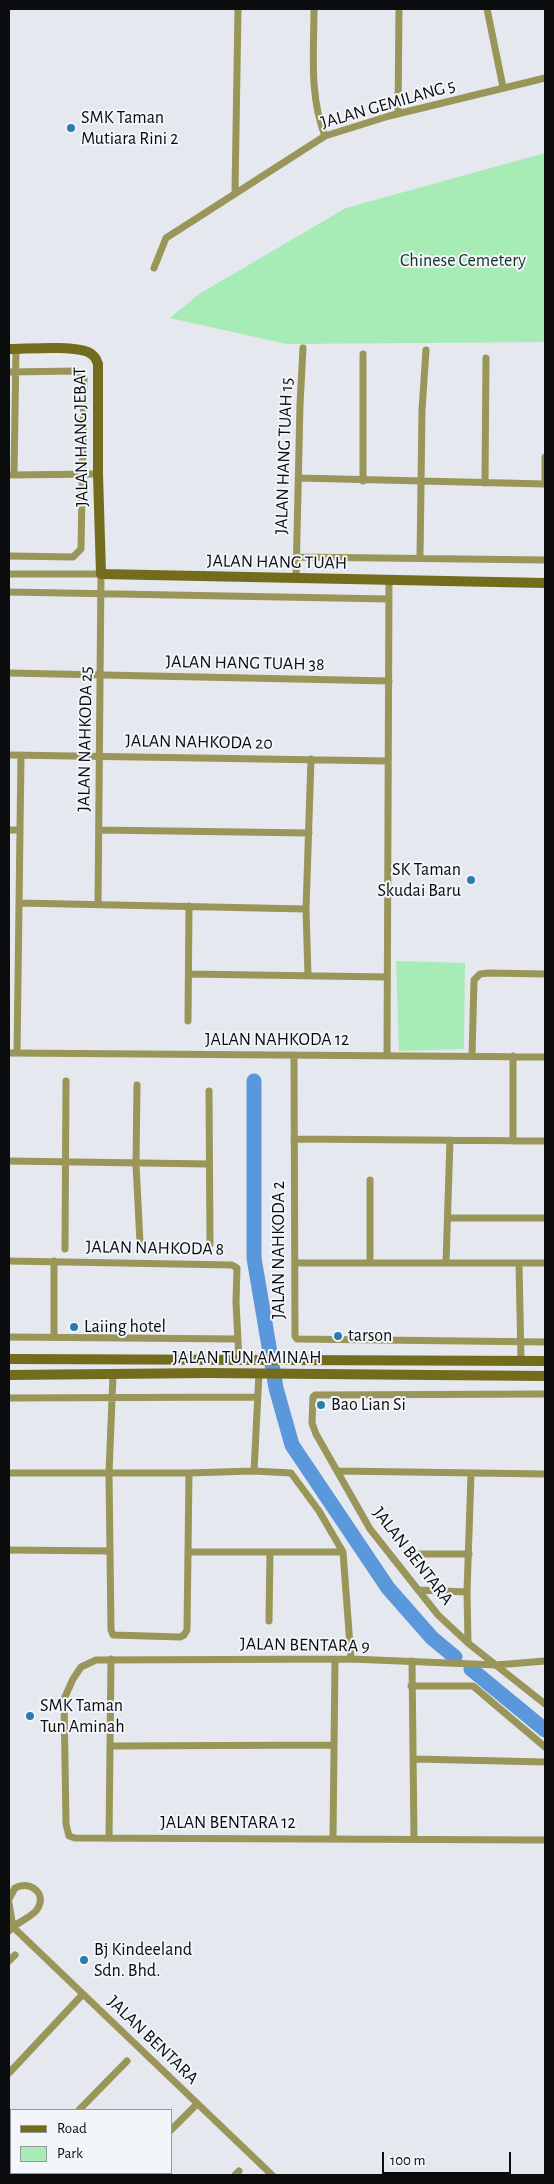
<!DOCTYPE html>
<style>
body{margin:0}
#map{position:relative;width:554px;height:2184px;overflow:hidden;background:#e5e8ee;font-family:"Alegreya Sans",sans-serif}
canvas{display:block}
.frame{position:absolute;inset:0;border:10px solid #0b0c0d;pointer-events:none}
.legend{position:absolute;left:10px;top:2109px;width:162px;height:65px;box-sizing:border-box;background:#f2f6fb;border:1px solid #96989c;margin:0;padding:6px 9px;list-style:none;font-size:15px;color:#0b0c0d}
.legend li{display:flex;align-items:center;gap:10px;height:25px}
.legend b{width:25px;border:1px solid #96989c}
.scale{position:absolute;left:382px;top:2152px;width:129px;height:22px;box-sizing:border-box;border:2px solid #0b0c0d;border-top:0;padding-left:6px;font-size:15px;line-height:18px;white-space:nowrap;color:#0b0c0d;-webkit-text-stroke:4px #f2f6fb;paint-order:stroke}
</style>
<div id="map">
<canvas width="554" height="2184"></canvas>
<div class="frame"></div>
<ul class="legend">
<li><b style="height:6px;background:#736c1c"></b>Road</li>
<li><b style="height:14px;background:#a7ebb7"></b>Park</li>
</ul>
<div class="scale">100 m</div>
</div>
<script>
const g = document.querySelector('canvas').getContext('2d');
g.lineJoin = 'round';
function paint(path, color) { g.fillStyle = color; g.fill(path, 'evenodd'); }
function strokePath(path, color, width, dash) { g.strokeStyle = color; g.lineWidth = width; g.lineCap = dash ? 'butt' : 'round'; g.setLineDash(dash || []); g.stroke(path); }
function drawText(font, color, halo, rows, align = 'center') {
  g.font = font + ' "Alegreya Sans",sans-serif'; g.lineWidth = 4; g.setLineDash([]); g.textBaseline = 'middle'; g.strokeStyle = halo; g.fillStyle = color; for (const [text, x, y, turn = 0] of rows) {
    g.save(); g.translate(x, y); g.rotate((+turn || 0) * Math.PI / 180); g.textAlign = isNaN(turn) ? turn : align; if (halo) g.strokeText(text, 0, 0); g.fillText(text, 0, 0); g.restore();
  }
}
paint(new Path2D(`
 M545,153v189l-258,2 -117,-26 29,-24 147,-86z
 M396,961l69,2 -1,86 -65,2z`), '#a7ebb7');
strokePath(new Path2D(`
 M254,1081v177l22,130 16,57 96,143 44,50 23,19
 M471,1669l74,61`), '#5a97db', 15);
strokePath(new Path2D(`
 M314,9c0,42 -5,87 11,127
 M487,9l16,78
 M398,114l1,-105
 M235,192l3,-183
 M154,268l12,-30 159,-102 64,-20 156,-38
 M363,354v127
 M9,372l66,-1 9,7v6l-3,165 -8,8 -64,-1
 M9,475l89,-1
 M14,475l2,-126
 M299,478l246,6
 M485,483l1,-125
 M545,484v-27
 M297,557l248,3
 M420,558l2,-148 4,-60
 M9,574h92l-3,330
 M296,578l4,-173 3,-57
 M9,592l380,7
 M9,673l380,8
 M9,755l379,6
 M9,830h11
 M99,830l210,3
 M19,903l287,6
 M189,974l198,3
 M308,976l-2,-67 5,-150
 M188,1021l1,-115
 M9,1053l536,4
 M17,1053l4,-298
 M294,1055l1,281 2,3 248,3
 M387,1056l2,-476
 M472,1056l2,-76 6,-6 9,-1 56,1
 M137,1085l-1,79 4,79
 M209,1091l1,153
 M294,1139l251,2
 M513,1141v-85
 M9,1161l200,3
 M370,1180v83
 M448,1218h97
 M65,1249l1,-168
 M9,1261l223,4 5,3 -1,34 3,58
 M54,1261v76
 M295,1263h250
 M446,1263l4,-123
 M519,1263l2,98
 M9,1337l228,2
 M113,1375l-4,98 2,157 2,5 67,2 4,-2 3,-5 2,-157
 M545,1394l-230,1 -2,2 -1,26 4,11 54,95 68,86 30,28 77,61
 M9,1398l248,-1
 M254,1471l5,-98
 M338,1471l207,3
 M9,1473h180l65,-2 37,2 28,38 24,41 8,107
 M9,1550l101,1
 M188,1552h155
 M411,1554h58
 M418,1590l49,2
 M269,1621l1,-69
 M468,1643l-1,-51 4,-118
 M412,1661l2,178
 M545,1661l-49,4 -145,-6 -255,1 -15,7 -8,12 -9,20 2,125 3,12 6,2 470,2
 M411,1686h62l72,61
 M111,1746l223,-1
 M414,1759l131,3
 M109,1838l2,-179
 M333,1838l2,-178
 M9,1899l6,-11c13,-8 32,4 23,20 -4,8 -18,13 -25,19l-4,-24
 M9,1931l4,-4 259,248
 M9,1961l6,-6
 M9,2073l74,-79
 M79,2110l48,-49
 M171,2130l26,-26
 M43,2173v2
 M128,2175l2,-2
 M235,2175l4,-4`), '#9a9559', 7);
strokePath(new Path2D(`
 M9,349c19,0 63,-4 79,3 6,3 8,6 10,12v110l3,100 444,9
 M9,1359l536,2
 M9,1375l199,-2 337,3`), '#736c1c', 10);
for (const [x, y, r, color] of [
 [71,128,5,"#297eae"],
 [471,880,5,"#297eae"],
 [74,1327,5,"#297eae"],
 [338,1336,5,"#297eae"],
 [321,1405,5,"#297eae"],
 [30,1716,5,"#297eae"],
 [84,1960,5,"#297eae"]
]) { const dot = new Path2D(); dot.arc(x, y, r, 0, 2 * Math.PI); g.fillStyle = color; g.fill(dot); strokePath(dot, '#f2f6fb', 2); }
drawText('18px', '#0b0c0d', '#f2f6fb', [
 ["JALAN GEMILANG 5",388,104,-16],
 ["JALAN HANG JEBAT",81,437,-91],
 ["JALAN HANG TUAH 15",284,456,-88],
 ["JALAN HANG TUAH",277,562,1],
 ["JALAN HANG TUAH 38",245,663,1],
 ["JALAN NAHKODA 25",85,739,-89],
 ["JALAN NAHKODA 20",199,742,1],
 ["JALAN NAHKODA 12",277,1040],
 ["JALAN NAHKODA 8",155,1248,1],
 ["JALAN NAHKODA 2",279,1250,-90],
 ["JALAN TUN AMINAH",247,1358],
 ["JALAN BENTARA",413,1556,52],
 ["JALAN BENTARA 9",305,1645,1],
 ["JALAN BENTARA 12",228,1823],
 ["JALAN BENTARA",153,2040,44]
]);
drawText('18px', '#0b0c0d', '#f2f6fb', [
 ["SMK Taman",81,118],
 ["Mutiara Rini 2",81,139],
 ["SK Taman",461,870,"right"],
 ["Skudai Baru",461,891,"right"],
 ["Laiing hotel",84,1327],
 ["tarson",348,1336],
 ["Bao Lian Si",331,1405],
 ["SMK Taman",40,1706],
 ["Tun Aminah",40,1727],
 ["Bj Kindeeland",94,1950],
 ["Sdn. Bhd.",94,1971]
], 'left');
drawText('18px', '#11341c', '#f2f6fb', [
 ["Chinese Cemetery",463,261]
]);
</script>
